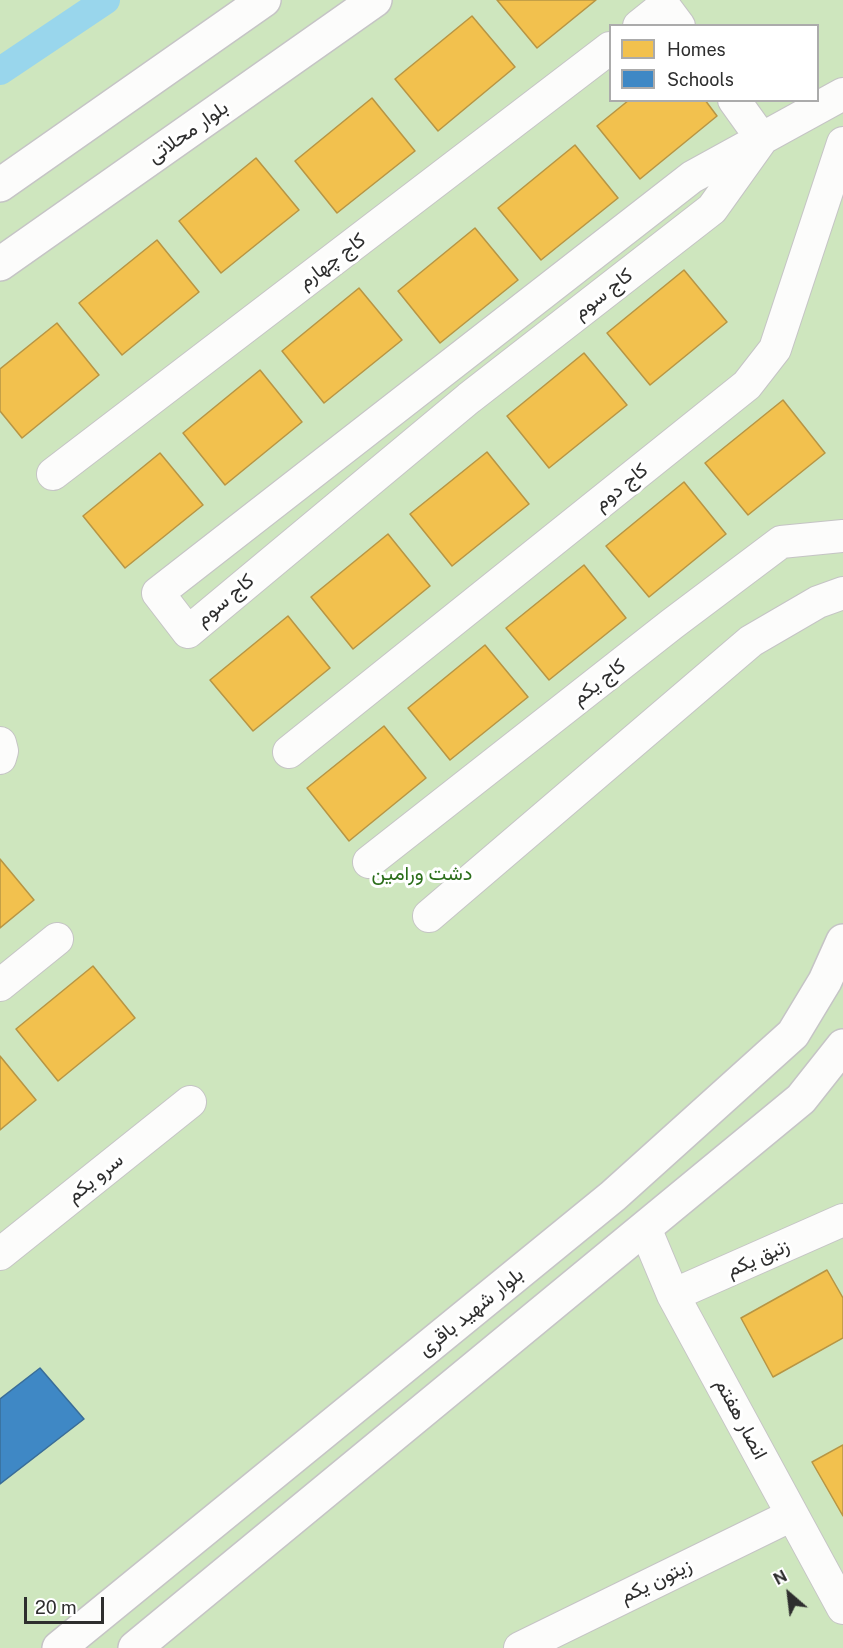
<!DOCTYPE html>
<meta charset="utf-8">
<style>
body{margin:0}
#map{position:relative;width:843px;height:1648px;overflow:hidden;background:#ece8e4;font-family:"Public Sans",sans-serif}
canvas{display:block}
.legend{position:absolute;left:609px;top:24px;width:210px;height:78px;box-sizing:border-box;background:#fff;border:2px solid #ababab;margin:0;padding:8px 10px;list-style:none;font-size:18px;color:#2e2e2e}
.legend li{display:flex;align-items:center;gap:12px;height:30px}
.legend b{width:30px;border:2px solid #ababab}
.north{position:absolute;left:759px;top:1564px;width:60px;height:60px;-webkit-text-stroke:4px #fff;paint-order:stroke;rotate:332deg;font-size:16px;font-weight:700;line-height:24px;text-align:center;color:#2e2e2e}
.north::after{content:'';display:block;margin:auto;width:21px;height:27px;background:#2e2e2e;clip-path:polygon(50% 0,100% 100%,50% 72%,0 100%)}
.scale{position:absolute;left:24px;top:1597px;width:80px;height:27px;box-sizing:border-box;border:3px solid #2e2e2e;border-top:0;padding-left:8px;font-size:18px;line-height:21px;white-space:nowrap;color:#2e2e2e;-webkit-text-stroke:4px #fff;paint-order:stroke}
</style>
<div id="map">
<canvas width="843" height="1648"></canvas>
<ul class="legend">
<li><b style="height:16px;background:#f2c14e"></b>Homes</li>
<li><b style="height:16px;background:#3f88c5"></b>Schools</li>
</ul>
<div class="north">N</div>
<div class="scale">20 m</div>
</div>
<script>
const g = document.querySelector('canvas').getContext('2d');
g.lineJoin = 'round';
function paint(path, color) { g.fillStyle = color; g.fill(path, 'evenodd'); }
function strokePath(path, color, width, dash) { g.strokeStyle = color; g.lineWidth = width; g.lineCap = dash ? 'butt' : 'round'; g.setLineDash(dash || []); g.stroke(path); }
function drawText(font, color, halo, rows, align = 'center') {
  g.font = font + ' "Public Sans",Vazirmatn,sans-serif'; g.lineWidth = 6; g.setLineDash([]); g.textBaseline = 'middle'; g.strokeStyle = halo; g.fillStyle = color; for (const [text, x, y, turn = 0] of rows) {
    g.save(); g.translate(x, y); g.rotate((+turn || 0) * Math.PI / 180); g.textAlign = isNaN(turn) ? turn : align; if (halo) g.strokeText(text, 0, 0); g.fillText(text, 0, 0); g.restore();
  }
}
paint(new Path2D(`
 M0,0h843v1648h-843zM610,26h208v74h-208z`), '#cee6be');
const homes = new Path2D(`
 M497,0h99l-59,48z
 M472,16l43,51 -77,64 -43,-52z
 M372,98l43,53 -78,62 -42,-52z
 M629,100h76l12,16 -77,63 -43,-53z
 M575,145l43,53 -77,62 -43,-52z
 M256,158l43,52 -78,63 -42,-52z
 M475,228l43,52 -78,63 -42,-52z
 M157,240l42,52 -77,63 -43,-52z
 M684,270l43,52 -77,63 -43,-52z
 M359,288l43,52 -78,63 -42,-52z
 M57,323l42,52 -77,63 -22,-27v-42z
 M584,353l43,52 -78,63 -42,-52z
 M260,370l42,52 -77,63 -42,-52z
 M783,400l42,53 -77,62 -43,-52z
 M487,452l42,52 -77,62 -42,-52z
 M160,453l43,52 -78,63 -42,-52z
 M684,482l42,52 -77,63 -43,-51z
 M388,534l42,52 -77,63 -42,-52z
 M584,565l42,53 -77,62 -43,-52z
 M288,616l42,52 -77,63 -43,-51z
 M485,645l43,52 -78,63 -42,-52z
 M384,726l42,52 -77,63 -42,-53z
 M0,859l34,41 -34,28z
 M93,966l42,52 -77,63 -42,-52z
 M0,1056l36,44 -36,30z
 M827,1270l16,28v40l-70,39 -32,-59z
 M843,1445v71l-31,-54z`);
paint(homes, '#f2c14e');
strokePath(homes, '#b79544', 1.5);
const schools = new Path2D(`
 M40,1368l44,51 -84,65v-85z`);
paint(schools, '#3f88c5');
strokePath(schools, '#3a6d98', 1.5);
strokePath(new Path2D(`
 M0,71l106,-71`), '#99d6ec', 28);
const minor = new Path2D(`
 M639,26l25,-20 15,20
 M734,100l28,39
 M762,139l-50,70 -243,189 -281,234 -30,-39 534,-416 151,-83
 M53,474l557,-426
 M0,743l2,8 -2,7
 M289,752l458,-367 28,-36 68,-206
 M369,862l303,-238 109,-82 62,-6
 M429,916l322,-275 67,-39 25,-9
 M0,985l57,-46
 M645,1228l28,67 170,313
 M0,1254l190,-152
 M673,1295l170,-75
 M520,1648l272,-133`);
const tertiary = new Path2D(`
 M0,185l264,-185
 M0,264l375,-264
 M59,1648l554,-452 180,-162 32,-53 18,-40
 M135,1648l666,-549 42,-53`);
strokePath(minor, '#c5c4c5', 34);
strokePath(tertiary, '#c5c4c5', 36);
strokePath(minor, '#fcfcfb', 32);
strokePath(tertiary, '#fcfcfb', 33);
drawText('20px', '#2e2e2e', '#fff', [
 ["بلوار محلاتی",188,132,-35],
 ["کاج چهارم",332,261,-37],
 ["کاج سوم",603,294,-38],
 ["کاج دوم",621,487,-39],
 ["کاج سوم",225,600,-40],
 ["کاج یکم",599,682,-38],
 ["سرو یکم",95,1178,-39],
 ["زنبق یکم",758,1258,-24],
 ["بلوار شهید باقری",471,1312,-39],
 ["انصار هفتم",741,1419,62],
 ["زیتون یکم",656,1581,-26]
]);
drawText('20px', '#2c6e1b', '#fff', [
 ["دشت ورامین",422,874]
]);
</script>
